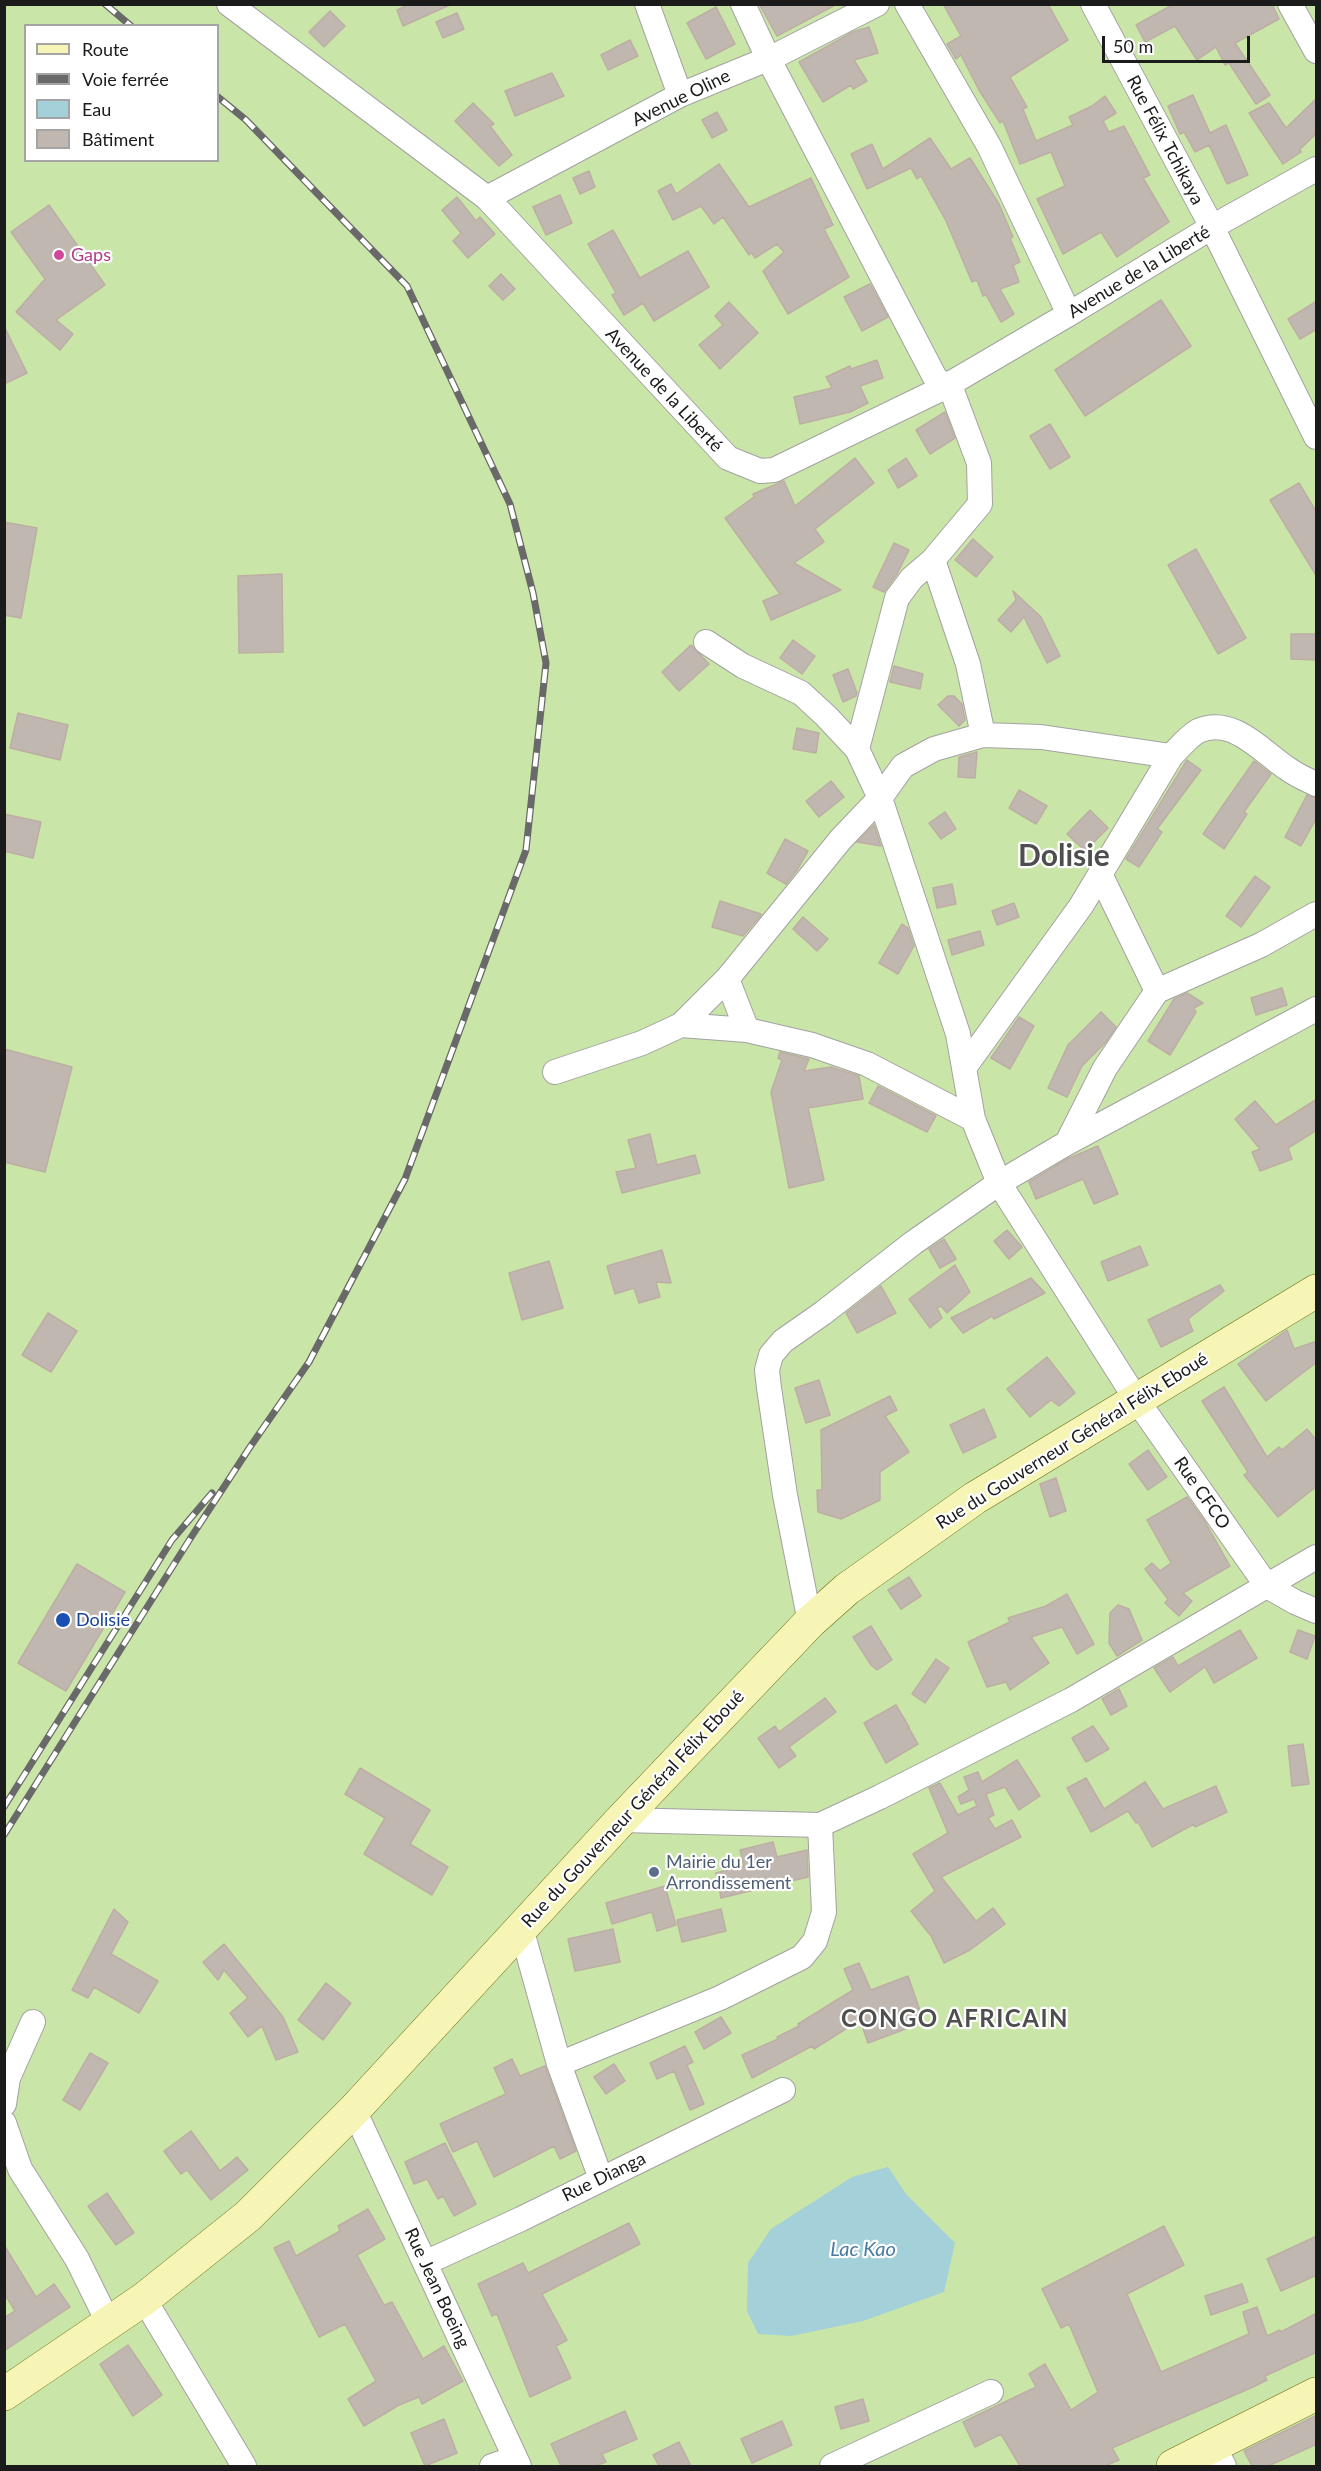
<!DOCTYPE html>
<meta charset="utf-8">
<style>
body{margin:0}
#map{position:relative;width:1321px;height:2471px;overflow:hidden;background:#ece8e1;font-family:Lato,sans-serif}
canvas{display:block}
.frame{position:absolute;inset:0;border:6px solid #1b1b1b;pointer-events:none}
.legend{position:absolute;left:24px;top:24px;width:195px;height:138px;box-sizing:border-box;background:#fff;border:2px solid #a4a4a4;margin:0;padding:8px 10px;list-style:none;font-size:18px;color:#1b1b1b}
.legend li{display:flex;align-items:center;gap:12px;height:30px}
.legend b{width:30px;border:2px solid #a4a4a4}
.scale{position:absolute;left:1102px;top:36px;width:148px;height:27px;box-sizing:border-box;border:3px solid #1b1b1b;border-top:0;padding-left:8px;font-size:18px;line-height:21px;white-space:nowrap;color:#1b1b1b;-webkit-text-stroke:4px #fff;paint-order:stroke}
</style>
<div id="map">
<canvas width="1321" height="2471"></canvas>
<div class="frame"></div>
<ul class="legend">
<li><b style="height:8px;background:#f6f5b5"></b>Route</li>
<li><b style="height:8px;background:#696969"></b>Voie ferrée</li>
<li><b style="height:16px;background:#a3d0d9"></b>Eau</li>
<li><b style="height:16px;background:#c1b7b1"></b>Bâtiment</li>
</ul>
<div class="scale">50 m</div>
</div>
<script>
const g = document.querySelector('canvas').getContext('2d');
g.lineJoin = 'round';
function paint(path, color) { g.fillStyle = color; g.fill(path, 'evenodd'); }
function strokePath(path, color, width, dash) { g.strokeStyle = color; g.lineWidth = width; g.lineCap = dash ? 'butt' : 'round'; g.setLineDash(dash || []); g.stroke(path); }
function drawText(font, color, halo, rows, align = 'center') {
  g.font = font + ' Lato,sans-serif'; g.lineWidth = 4.5; g.setLineDash([]); g.textBaseline = 'middle'; g.strokeStyle = halo; g.fillStyle = color; for (const [text, x, y, turn = 0] of rows) {
    g.save(); g.translate(x, y); g.rotate((+turn || 0) * Math.PI / 180); g.textAlign = isNaN(turn) ? turn : align; if (halo) g.strokeText(text, 0, 0); g.fillText(text, 0, 0); g.restore();
  }
}
paint(new Path2D(`
 M5,5h1311v2461h-1311zM26,26h192v134h-192z`), '#cae5a8');
paint(new Path2D(`
 M888,2167l18,27 49,49 -11,49 -81,29 -72,15 -33,-2 -11,-23 1,-48 23,-34 81,-52z`), '#a3d0d9');
const building = new Path2D(`
 M410,4h42l-49,22 -6,-16z
 M759,4h78l-60,32z
 M943,4h105l20,36 -58,37 17,30 -4,2 13,32 37,-16 -4,-8 23,-11 13,-10 11,17 -13,8 6,11 15,-6 26,49 -7,3 26,44 -52,35 -16,-25 -38,22 -26,-55 28,-13 -14,-34 -31,12 -17,-43 -3,2 -21,-33 -18,-35 -5,4 -9,-15 14,-8z
 M1174,4h98l7,15 -44,24 35,52 -14,9 -27,-41 -4,2 -9,-18 -19,13 -22,-34 -30,16 -9,-17z
 M716,7l19,37 -29,15 -19,-36z
 M330,11l15,15 -21,21 -15,-15z
 M457,13l7,16 -21,9 -7,-16z
 M869,27l9,26 -24,7 13,21 -14,8 -2,-4 -28,17 -24,-40 54,-30z
 M630,40l8,16 -30,14 -7,-15z
 M552,73l12,23 -49,20 -10,-25z
 M1193,95l17,38 16,-8 22,50 -21,9 -18,-39 -14,7 -11,-20 -4,2 -12,-28z
 M1317,98v35l-17,16 1,3 -18,12 -34,-51 20,-10 17,25z
 M473,103l21,21 -4,2 22,29 -13,11 -44,-45z
 M717,112l10,18 -15,8 -10,-18z
 M930,138l21,31 19,-11 29,46 14,33 -3,1 10,24 -7,3 6,17 -19,7 14,25 -13,8 -15,-27 -3,1 -6,-16 -5,2 -26,-61 -25,-45 -4,3 -6,-11 -44,21 -16,-35 21,-10 11,25z
 M719,164l30,43 62,-29 22,47 -9,4 25,48 -61,37 -25,-43 21,-19 -7,-8 -22,14 -3,-5 -3,2 -26,-38 -9,7 -13,-18 -28,14 -15,-29 13,-7 5,10z
 M589,171l6,16 -15,7 -7,-16z
 M560,195l12,28 -26,12 -13,-28z
 M457,197l19,24 4,-4 15,17 -27,24 -15,-17 8,-8 -19,-23z
 M49,205l56,80 -49,35 17,14 -13,16 -44,-38 29,-33 -34,-47z
 M613,230l27,48 48,-27 21,36 -55,34 -11,-18 -19,12 -12,-20 4,-2 -28,-49z
 M501,274l14,15 -12,11 -14,-14z
 M870,284l18,33 -26,14 -18,-34z
 M1161,300l30,46 -106,70 -30,-46z
 M1317,301v28l-17,10 -12,-20z
 M729,302l29,31 -38,36 -21,-24 24,-20 -8,-9z
 M4,326l23,47 -23,11z
 M877,360l6,18 -23,8 8,17 -18,9 -50,12 -6,-27 38,-9 -6,-11 24,-11 1,3z
 M945,412l10,26 -25,16 -14,-24z
 M1050,424l20,33 -20,12 -20,-33z
 M855,458l19,25 -59,46 9,13 -30,21 47,27 -70,30 -8,-19 17,-7 -55,-76 29,-21 -1,-3 31,-13 11,25z
 M906,458l11,18 -19,12 -10,-18z
 M1299,483l18,30v64l-47,-77z
 M4,522l33,6 -16,90 -17,-3z
 M973,539l20,18 -17,20 -21,-17z
 M894,543l15,7 -12,24 -13,18 -11,-5z
 M1196,549l50,89 -28,16 -50,-89z
 M282,574l1,78 -44,1 -1,-77z
 M1013,591l28,26 19,39 -13,7 -23,-46 -13,15 -13,-12 18,-20z
 M1291,634h26v26l-26,-1z
 M793,640l22,16 -13,18 -22,-16z
 M691,645l18,19 -30,27 -17,-19z
 M894,666l29,8 -3,15 -30,-7z
 M848,669l9,24 -1,3 -13,6 -10,-27z
 M948,696h6l8,8 3,16 -6,6 -21,-21z
 M18,713l50,12 -8,35 -50,-12z
 M797,728l22,5 -3,20 -23,-4z
 M977,752l-2,26 -17,-1 1,-20z
 M1187,760l14,10 -44,59 5,3 -23,35 -13,-8z
 M1254,761l17,13 -27,38 3,2 -23,35 -21,-15z
 M831,781l13,16 -25,20 -13,-16z
 M1019,790l28,16 -11,18 -27,-16z
 M1307,795l10,3v19l-16,29 -16,-9z
 M1090,810l18,18 -23,23 -18,-17z
 M945,812l11,17 -15,10 -12,-16z
 M4,814l37,8 -8,36 -29,-7z
 M874,825l7,21 -24,-4z
 M785,839l23,12 -11,19 -11,14 -19,-11z
 M1255,876l15,11 -29,40 -15,-11z
 M952,884l4,20 -19,4 -4,-20z
 M720,901l41,13v1l-18,21 -31,-9z
 M1014,903l5,14 -22,8 -5,-14z
 M803,917l25,22 -11,12 -24,-22z
 M902,924l6,4 6,18 -16,28 -19,-11z
 M980,931l4,14 -32,10 -4,-15z
 M1282,988l5,17 -31,10 -5,-17z
 M1187,993l16,10 -9,5 2,4 -26,43 -22,-14 26,-42z
 M1101,1012l15,15 -11,16 -23,23 -15,31 -19,-9 20,-43z
 M1019,1017l15,9 -24,43 -19,-11z
 M4,1049l68,18 -27,105 -41,-10z
 M780,1052l29,7 -5,12 27,-4 28,9 4,23 -55,9 16,72 -35,8 -18,-96 11,-32 -4,-2z
 M878,1086l58,30 -9,16 -58,-29z
 M1317,1099v31l-29,18 4,11 -32,12 -8,-19 8,-3 -25,-30 20,-18 21,24z
 M650,1134l7,31 38,-10 5,18 -78,20 -6,-21 20,-4 -8,-28z
 M1098,1146l20,48 -24,10 -11,-25 -47,20 -7,-17 38,-23z
 M1007,1230l15,17 -13,12 -15,-18z
 M944,1239l12,20 -16,9 -11,-19z
 M1140,1246l8,19 -40,16 -7,-19z
 M662,1250l9,33 -15,-1 4,15 -21,6 -5,-15 -19,6 -8,-28z
 M549,1261l14,47 -41,12 -13,-47z
 M955,1265l15,27 -23,21 -6,-7 -4,2 5,10 -12,10 -21,-29z
 M1031,1278l14,15 -51,26 -2,-3 -29,17 -12,-15z
 M1220,1285l4,6 -36,28 5,12 -32,16 -13,-27z
 M881,1286l15,27 -39,20 -11,-20z
 M48,1313l29,18 -26,41 -29,-17z
 M1287,1330l7,19 23,-8v21l-51,39 -28,-37z
 M1047,1357l28,36 -16,13 -8,-6 -21,17 -23,-28z
 M819,1380l11,35 -24,8 -11,-35z
 M1224,1387l43,70 12,-10 3,3 25,-21 10,12v45l-39,31 -34,-42 4,-3 -46,-71z
 M890,1396l7,14 -12,6 24,36 -29,20v28l-39,19 -23,-7 -1,-22h5l-1,-60z
 M984,1409l12,28 -33,16 -13,-28z
 M1148,1450l19,27 -19,13 -19,-26z
 M1056,1478l10,33 -16,6 -10,-33z
 M1187,1497l18,25 25,44 -47,27 9,8 -13,15 -14,-13 3,-4 -23,-30 7,-6 8,8 11,-8 -24,-43z
 M77,1564l48,28 -59,99 -48,-28z
 M909,1577l12,19 -20,13 -13,-19z
 M1067,1594l27,50 -17,10 -15,-27 -31,10 18,26 -39,27 -4,-8 -19,5 -19,-45 42,-20 -2,-4 38,-12z
 M1118,1605l11,4 13,31 -25,16 -8,-13 1,-30z
 M871,1626l21,34 -15,10 -6,-5 -18,-28z
 M1240,1630l17,28 -43,25 -9,-16 -35,25 -16,-24 19,-11 5,9z
 M1298,1630l17,6 -8,23 -17,-7z
 M936,1659l13,9 -24,35 -13,-9z
 M1119,1689l8,17 -16,9 -9,-16z
 M825,1698l11,14 -47,35 7,9 -17,12 -21,-30 17,-12 4,6z
 M896,1705l13,22 -2,2 2,-1 9,16 -32,19 -22,-40z
 M1093,1726l16,23 -23,13 -14,-24z
 M1303,1744l6,40 -17,2 -4,-40z
 M1017,1760l23,36 -21,14 -14,-23 -19,7 8,21 -6,3 7,11 17,-9 9,17 -80,40 35,44 17,-13 12,16 -35,26 -26,13 -13,-27 -20,-25 24,-20 -22,-37 35,-21 -19,-45 11,-5 18,32 19,-9 -3,-7 -13,5 -3,-7 11,-7 -5,-13 14,-5 4,10z
 M360,1768l70,42 -20,34 38,23 -16,28 -68,-41 21,-36 -40,-24z
 M1086,1778l18,31 41,-27 18,27 53,-23 11,26 -32,15 -1,-3 -42,23 -14,-25 -2,1 -8,-12 -37,21 -24,-44z
 M773,1842l4,15 30,-7 1,27 -87,21 -5,-25 28,-7 -4,-16z
 M665,1886l11,39 -19,6 -5,-19 -40,12 -6,-21z
 M114,1909l14,13 -17,32 47,27 -19,32 -45,-26 -6,11 -16,-8z
 M721,1909l5,22 -44,11 -5,-22z
 M613,1929l7,33 -45,9 -7,-32z
 M224,1944l59,73 15,35 -22,8 -14,-34 -14,11 -18,-24 18,-15 -24,-28 -6,10 -15,-18z
 M859,1963l12,27 37,-14 16,46 -56,21 -8,-23 -46,29 -2,-3 -60,32 -10,-23 36,-16 -1,-2 22,-11 -1,-2 55,-34 -9,-21z
 M326,1983l25,20 -28,37 -25,-20z
 M721,2017l10,16 -27,16 -9,-17z
 M685,2046l8,16 -6,3 17,39 -14,6 -16,-39 -17,8 -7,-16z
 M90,2053l18,10 -28,47 -17,-10z
 M512,2059l8,17 25,-10 31,85 -16,8 -6,-13 -60,31 -17,-36 -24,11 -13,-28 66,-30 -12,-26z
 M614,2064l11,17 -19,13 -12,-17z
 M191,2131l29,40 17,-14 11,13 -37,30 -24,-30 -6,4 -17,-23z
 M445,2143l31,61 -22,12 -11,-20 -5,3 -11,-20 -13,5 -9,-22z
 M107,2193l27,40 -18,12 -28,-39z
 M368,2209l17,30 -28,16 27,50 8,-3 31,57 21,-13 19,35 -41,23 -3,-7 -20,8 -35,21 -16,-27 28,-18 -31,-57 -26,13 -45,-89 15,-7 7,15 44,-25 -2,-5z
 M629,2223l11,21 -98,50 25,46 -11,6 15,32 -41,19 -33,-83 -5,2 -14,-32 45,-21 5,10z
 M1164,2226l20,39 -57,29 34,78 88,-38 -6,-22 14,-5 10,29 13,-6 1,2 36,-19v39l-52,24 2,4 -14,7 -141,61 7,12 -14,6h-85l-19,-32 -26,13 -12,-25 73,-35 -7,-13 16,-10 26,46 27,-18 -29,-68 -8,4 -19,-39z
 M1317,2236v39l-36,16 -14,-32z
 M4,2245l32,52 18,-13 16,23 -66,44v-33l11,-7 -11,-18z
 M1242,2284l6,18 -37,13 -6,-19z
 M128,2345l34,50 -29,21 -33,-52z
 M863,2399l6,22 -28,8 -6,-22z
 M625,2411l12,28 -35,15 4,8 -11,4h-34l-10,-22z
 M1317,2415v29l-49,22h-16l-8,-15z
 M444,2419l13,34 -32,13 -14,-33z
 M782,2421l10,24 -40,18 -11,-24z
 M679,2442l12,24h-32l-6,-11z`);
paint(building, '#c1b7b1');
strokePath(building, '#bdaea4', 1.5);
const street = new Path2D(`
 M229,4l258,194 241,260 32,13 14,-1 167,-81 128,-75 143,-87 104,-58
 M647,4l33,91
 M743,4l25,54 173,331
 M907,4l82,142 80,168
 M1093,4l119,223 104,210
 M1290,4l26,47
 M487,198l193,-103 95,-39 102,-52
 M933,560l35,104 15,71
 M706,642l37,24 58,27 25,23 31,33 23,49 78,236 15,85
 M857,749l40,-151 15,-20 21,-18 47,-56 -1,-41 -30,-80
 M1100,874l57,117
 M727,979l20,51
 M681,1025l46,-46 114,-140 39,-41 23,-32 31,-17 49,-14 58,2 130,19c8,-8 18,-20 27,-25 35,-16 65,22 90,38 8,6 19,11 28,15
 M964,1068l117,-162 90,-150
 M555,1072l87,-29 39,-18 66,5 65,15 55,19 106,55 26,64 137,216 131,187 28,16 21,9
 M1067,1143l38,-75 52,-77 104,-46 55,-31
 M810,1622l-25,-127 -16,-107 -2,-18 4,-15 12,-14 40,-28 90,-70 86,-60 68,-40 249,-134
 M621,1820l199,5 60,-28 191,-97 245,-143
 M521,1928l38,136 42,115
 M559,2064l161,-66 82,-41 13,-16 9,-29 -4,-87
 M4,2104l4,-26 25,-56
 M354,2110l165,356
 M4,2123l16,46 57,90 31,63
 M425,2263l96,-44 262,-129
 M144,2299l100,167
 M1214,2447l10,19
 M492,2466l23,-8
 M832,2466l159,-74`);
const secondary = new Path2D(`
 M4,2394l140,-95 104,-83 106,-106 267,-290 189,-198 37,-33 128,-91 341,-207
 M1173,2466l143,-72`);
strokePath(street, '#a2a2a2', 26);
strokePath(secondary, '#676c09', 34);
strokePath(street, '#fff', 24);
strokePath(secondary, '#f6f5b5', 33);
const rail = new Path2D(`
 M105,4l26,22
 M4,1807l168,-267 40,-47
 M4,1835l184,-293 62,-95 59,-85 96,-183 121,-329 20,-187 -13,-70 -23,-89 -103,-218 -161,-166 -28,-23`);
strokePath(rail, '#696969', 7);
strokePath(rail, '#fff', 4.5, [14]);
for (const [x, y, r, color] of [
 [59,255,6,"#d1479c"],
 [63,1620,8,"#1a4fb4"],
 [654,1872,6,"#5c6f8a"]
]) { const dot = new Path2D(); dot.arc(x, y, r, 0, 2 * Math.PI); g.fillStyle = color; g.fill(dot); strokePath(dot, '#fff', 2); }
drawText('18px', '#1b1b1b', '#fff', [
 ["Avenue Oline",681,98,-26],
 ["Rue Félix Tchikaya",1165,140,62],
 ["Avenue de la Liberté",1139,272,-31],
 ["Avenue de la Liberté",664,390,47],
 ["Rue du Gouverneur Général Félix Eboué",1072,1441,-32],
 ["Rue CFCO",1202,1493,55],
 ["Rue du Gouverneur Général Félix Eboué",633,1809,-47],
 ["Rue Dianga",604,2177,-26],
 ["Rue Jean Boeing",437,2288,65]
]);
drawText('18px', '#b23c85', '#fff', [
 ["Gaps",71,255]
], 'left');
drawText('18px', '#164399', '#fff', [
 ["Dolisie",76,1620]
], 'left');
drawText('18px', '#4e5e75', '#fff', [
 ["Mairie du 1er",666,1862],
 ["Arrondissement",666,1883]
], 'left');
drawText('italic 20px', '#4a7a9f', '#fff', [
 ["Lac Kao",863,2250]
]);
g.letterSpacing = '1.5px';
drawText('bold 24px', '#4e4e4e', '#fff', [
 ["CONGO AFRICAIN",955,2019]
]);
g.letterSpacing = '0px';
drawText('bold 30px', '#4e4e4e', '#fff', [
 ["Dolisie",1064,856]
]);
</script>
